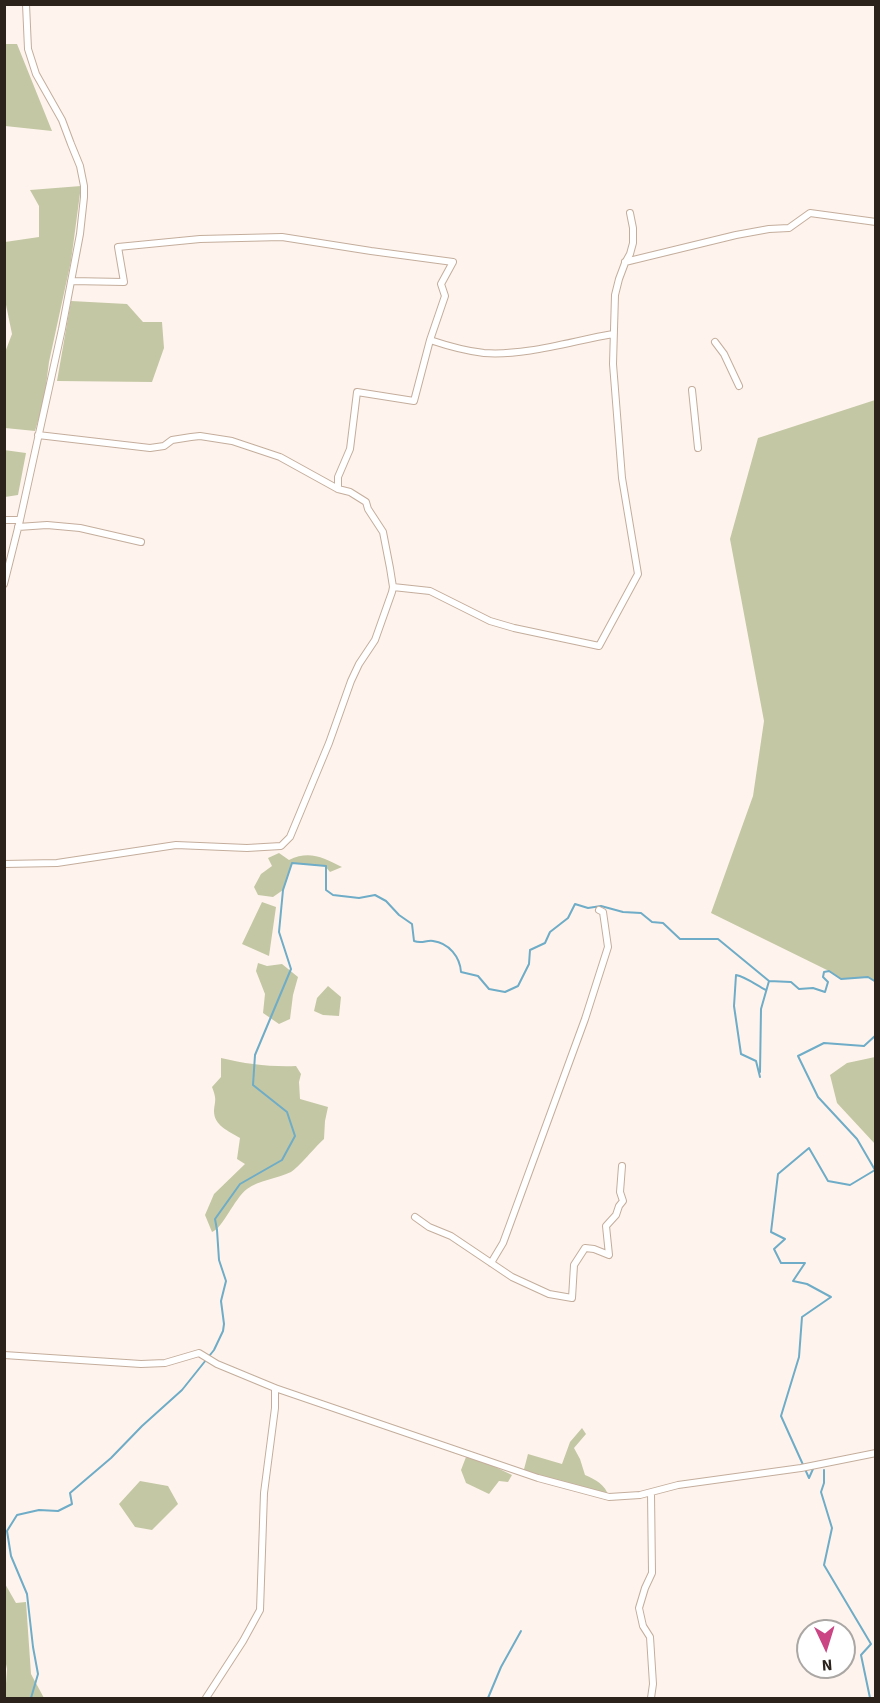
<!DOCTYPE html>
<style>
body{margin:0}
#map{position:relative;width:880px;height:1703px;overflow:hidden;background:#fef4ed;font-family:"Source Sans 3",sans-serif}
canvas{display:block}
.frame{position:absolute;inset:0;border:6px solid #2a221b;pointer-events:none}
.north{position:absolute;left:796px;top:1619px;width:60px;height:60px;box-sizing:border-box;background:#fff;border:2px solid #aaa7a4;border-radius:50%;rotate:176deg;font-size:16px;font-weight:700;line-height:24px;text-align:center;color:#2a221b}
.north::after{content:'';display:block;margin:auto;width:21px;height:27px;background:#cb4585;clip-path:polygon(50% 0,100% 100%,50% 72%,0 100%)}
</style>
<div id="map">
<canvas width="880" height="1703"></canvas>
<div class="frame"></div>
<div class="north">N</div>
</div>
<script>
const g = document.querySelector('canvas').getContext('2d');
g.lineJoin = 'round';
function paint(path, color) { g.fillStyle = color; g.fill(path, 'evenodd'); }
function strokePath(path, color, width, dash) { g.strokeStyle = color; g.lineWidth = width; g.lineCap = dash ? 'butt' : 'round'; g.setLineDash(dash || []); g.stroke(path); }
paint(new Path2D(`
 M4,44h13l35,87 -47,-5z
 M81,186l-10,75 -22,101 -5,39 -9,30 -30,-3 -1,-73 8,-21 -7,-34v-58l34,-5v-31l-9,-16z
 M71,301l56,3 16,18h19l2,26 -12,34 -95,-1z
 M875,400h1l-1,582 -7,-5 -27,2 -12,-8 -118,-58 42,-117 11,-75 -34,-182 28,-101z
 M4,450l22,3 -8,42 -13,2z
 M279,853l10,7c21,-10 34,-2 53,7l-12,5 -5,-6 -33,-3 -9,27 -10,7 -15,-2 -4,-8 7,-13 11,-8 -4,-8z
 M262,902l14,5 -7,49 -27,-12z
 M258,963l9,3 15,-2 16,13 -5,18 -3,24 -11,5 -16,-11 2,-19 -9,-23z
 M328,986l13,11 -2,19 -16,-1 -9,-4 3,-13z
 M875,1057h1l-1,87 -38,-41 -7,-28 17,-12z
 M221,1058c25,6 49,9 75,8l5,8 -2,8 1,17 28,8 -3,14 -1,18c-8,7 -26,29 -33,33 -14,7 -32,8 -44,17 -13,10 -24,39 -35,43l-7,-17 9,-21 31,-30 -8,-5 3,-21c-11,-7 -26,-12 -26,-27 1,-11 3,-11 -2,-24l9,-10z
 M582,1428l4,6 -12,14 6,11 5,16c11,5 20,9 24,22l-86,-24 5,-19 34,10 8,-22z
 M466,1457l21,6 25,12 -4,7 -9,-1 -10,13 -23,-11 -5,-13z
 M140,1481l28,5 10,18 -26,26 -17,-3 -16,-23z
 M4,1582l12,21 10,-1 5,72 13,24h-39l2,-29 -3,-15z`), '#c4c7a4');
strokePath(new Path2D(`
 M760,1072l1,-63 8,-28
 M760,1077l-4,-16 -15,-7 -7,-48 2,-31c10,2 20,10 30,15
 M813,1469l-4,9 -28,-62 18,-59 3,-40 29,-20 -24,-13 -14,-3 12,-18h-24l-7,-14 11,-10 -14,-7 7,-58 31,-26 19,33 22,4 25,-15 -18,-31 -39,-42 -20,-41 26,-13 40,3 12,-11
 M824,1470v13l-3,9 11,36 -8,37 47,79 -10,11 9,43
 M31,1698l7,-24 -5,-27 -6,-53 -16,-38 -4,-25 10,-16 22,-5 19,1 14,-7 -2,-11 41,-35 31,-32 40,-36 32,-40 9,-19 1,-7 -3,-23 5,-20 -7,-21 -2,-30 -2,-11 25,-35 42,-24 13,-24 -8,-24 -34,-27 2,-30 36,-86 -12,-37 4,-42 9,-27 34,3v24l7,5 26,3 16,-3 11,6 13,14 13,9 2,17c8,3 12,-1 19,0 16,2 27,16 28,31l17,4 11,13 16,3 13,-6 11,-22 1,-14 15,-7 5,-11 18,-14 7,-14 13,4 13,-2 22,6 18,1 11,9 11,1 17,16h38l51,42 22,1 8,7 14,-1 12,4 3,-10 -5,-5 1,-5 5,-1 12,8 27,-2 8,5
 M488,1698l13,-31 20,-36`), '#6eacc7', 2);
const minor = new Path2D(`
 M625,262l111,-27 33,-6 20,-1 21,-15 66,9
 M71,281l53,1 -6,-35 82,-8 82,-2 89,14 82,11 -12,22 4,12 -15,44 -16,61 -57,-9 -7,57 -12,28v12
 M430,340c18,6 35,11 54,13 42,3 88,-12 129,-19
 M715,342l9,12 15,32
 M692,390l6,58
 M4,520h16
 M18,527l29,-2 33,3 61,14
 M4,584l16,-64 42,-191 18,-95 4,-37v-11l-4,-20 -9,-22 -9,-24 -26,-46 -8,-25 -2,-45
 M393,587l37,4 60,30 24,7 85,18 39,-72 -16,-96 -9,-114 2,-69 4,-16 6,-16 5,-9 3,-11v-15l-3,-15
 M4,864l53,-1 119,-18 71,3 34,-2 9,-9 39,-94 22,-62 8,-17 16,-24 17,-48 1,-5 -3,-19 -7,-36 -15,-23 -2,-7 -16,-10 -12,-3 -58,-32 -48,-16 -32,-5 -9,1 -19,3 -8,6 -14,2 -112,-13
 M415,1217l14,10 22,9 61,41 37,17 23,4 2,-33 11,-17 9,1 15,6 -3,-29 10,-11 3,-9 4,-5 -3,-9 2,-26
 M491,1263l12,-20 82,-224 23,-72 -5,-35 -4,-2
 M4,1355l137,9 24,-1 34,-10 18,11 58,24 263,90 71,19 31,-2 38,-10 123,-17 75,-15
 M651,1493l1,80 -7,15 -6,20 4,18 7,11 3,47 -2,14
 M206,1698l37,-57 17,-31 4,-117 11,-85v-20`);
strokePath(minor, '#c4ad9c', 8);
strokePath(minor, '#fff', 6);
</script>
